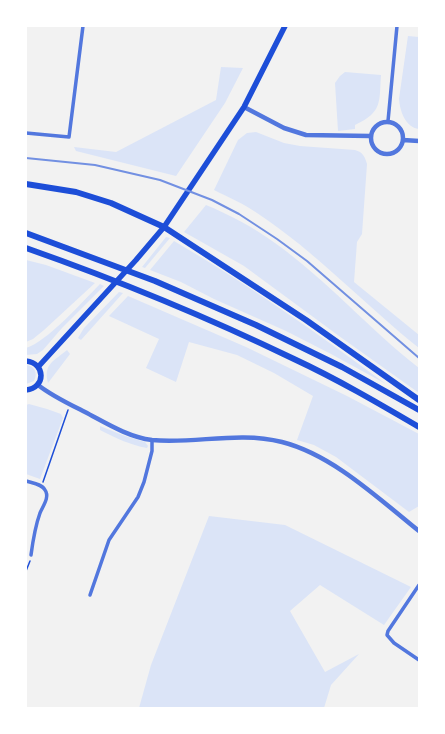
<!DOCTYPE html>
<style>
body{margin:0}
#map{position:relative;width:445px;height:734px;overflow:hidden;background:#f2f2f2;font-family:"Alegreya Sans",sans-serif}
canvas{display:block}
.frame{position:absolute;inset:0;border:27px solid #fff;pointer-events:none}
</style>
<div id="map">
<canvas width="445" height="734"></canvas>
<div class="frame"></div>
</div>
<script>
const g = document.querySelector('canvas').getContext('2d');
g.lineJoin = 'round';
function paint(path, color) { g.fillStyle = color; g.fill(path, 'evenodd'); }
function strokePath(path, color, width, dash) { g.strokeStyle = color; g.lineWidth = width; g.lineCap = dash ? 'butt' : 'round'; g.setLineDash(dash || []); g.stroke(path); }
paint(new Path2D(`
 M408,36l11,1v92c-14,-2 -19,-18 -20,-30z
 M221,67l22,1 -18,35 -49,73 -100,-25 -2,-4 42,5 100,-52z
 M345,72l36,3c-2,27 2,37 -26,50v4l-17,2 -3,-48 5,-7z
 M256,132l28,11 16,3 55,4c8,2 10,7 12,14l-5,70 -5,8 -3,40 65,53v13c-55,-44 -103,-96 -162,-135 -13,-9 -29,-16 -43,-23l24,-50 9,-7z
 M206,205c24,10 47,22 69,38 52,37 94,86 144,125v25l-80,-57 -95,-70 -60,-34z
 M166,237l4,1 -25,30 -3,-1z
 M174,241c74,43 144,93 212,143l-55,-30 -45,-23 -72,-32 -33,-17 -31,-12z
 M26,260l20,5 49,18 -51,47 -11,9 -7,3z
 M100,284l4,2 -42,42 -19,22 -6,4 -11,1v-7c21,-6 57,-47 74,-64z
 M119,292l4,1 -42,47 -3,-2 6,-10z
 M128,296l118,51 101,49 72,38v72l-10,6 -73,-55 -22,-12 -17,-5 16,-44 -39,-23 -37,-18 -48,-13 -13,40 -30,-14 13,-29 -50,-23z
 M67,350l3,4 -22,29c-5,-19 6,-22 19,-33z
 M26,365c9,1 12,8 8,16l-8,3z
 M29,404l18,5 14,5 2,4 -23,61 -14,-5v-69z
 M100,426l25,10 20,6 3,4 -1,2c-17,-3 -31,-10 -47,-18z
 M209,516l76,9 126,62 -27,38 -64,-40 -30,26 35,61 34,-18 -28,31 -7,23h-185l12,-43z`), '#dbe4f7');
strokePath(new Path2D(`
 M43,482l25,-72
 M26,571l4,-10`), '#1d4ed8', 1.5);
strokePath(new Path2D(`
 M388,121l9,-95
 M26,133l43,4 14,-111
 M26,481c6,2 16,3 19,9 5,7 -2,16 -5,23 -5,14 -7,27 -9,42
 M419,585l-31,46 -1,4 7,8 25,17
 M90,595l19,-55 29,-43 6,-15 8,-31v-11`), '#5277de', 3.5);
strokePath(new Path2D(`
 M244,107l40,21 22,7 64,1
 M371 138a16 16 0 1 1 32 0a16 16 0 1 1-32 0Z
 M403,140l16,1
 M38,385c14,11 31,19 47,27 21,11 43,25 67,28 44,4 86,-9 130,2 51,13 97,57 137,89`), '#5277de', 4.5);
strokePath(new Path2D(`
 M26,361c20,2 20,27 0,29
 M38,367l98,-107 28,-33 80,-120 41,-81`), '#1d4ed8', 5.5);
strokePath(new Path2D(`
 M26,184l50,8 35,11 53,24 142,93 113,80
 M26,233l129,48 101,44 86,42 77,43
 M26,248c91,32 181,69 268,111 43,20 84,44 125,68`), '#1d4ed8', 6);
strokePath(new Path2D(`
 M26,158l69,7 65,15 52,20 27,14 38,25 30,22 112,97`), '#7290e2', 2);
</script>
